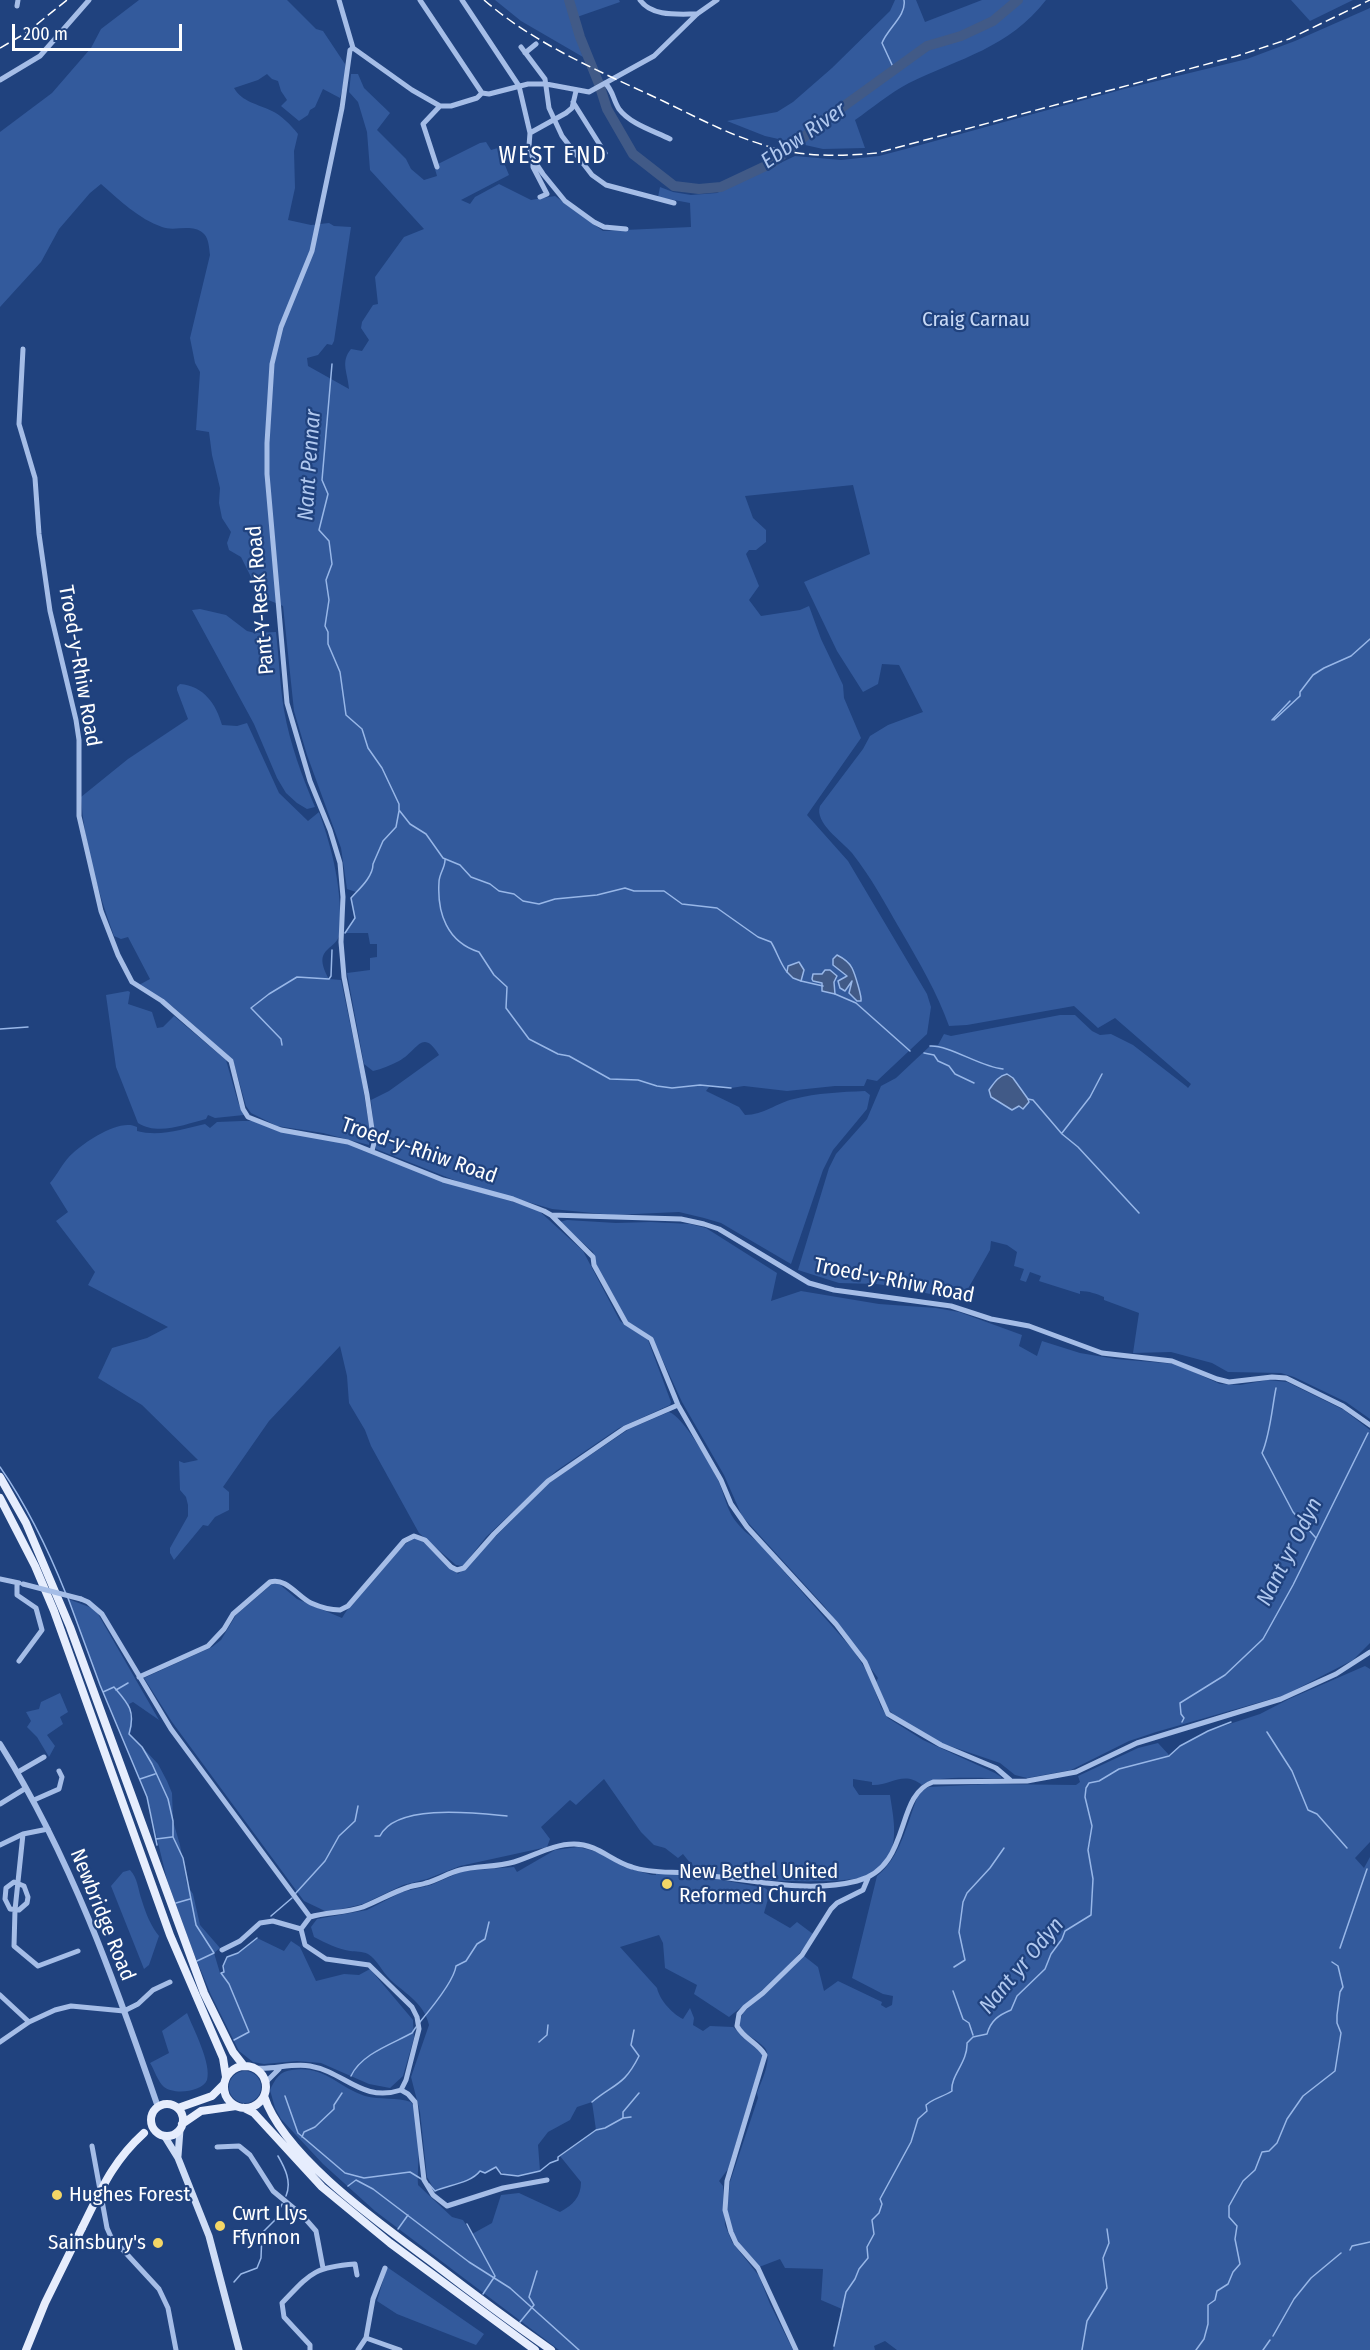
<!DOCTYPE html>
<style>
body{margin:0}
#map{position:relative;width:1370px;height:2350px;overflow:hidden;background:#20427e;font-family:"Fira Sans Condensed",sans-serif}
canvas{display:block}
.scale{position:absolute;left:12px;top:24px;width:170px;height:27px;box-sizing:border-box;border:3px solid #fff;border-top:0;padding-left:8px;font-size:18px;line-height:21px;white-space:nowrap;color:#fff;-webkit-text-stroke:4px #20427e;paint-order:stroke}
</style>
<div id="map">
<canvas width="1370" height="2350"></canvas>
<div class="scale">200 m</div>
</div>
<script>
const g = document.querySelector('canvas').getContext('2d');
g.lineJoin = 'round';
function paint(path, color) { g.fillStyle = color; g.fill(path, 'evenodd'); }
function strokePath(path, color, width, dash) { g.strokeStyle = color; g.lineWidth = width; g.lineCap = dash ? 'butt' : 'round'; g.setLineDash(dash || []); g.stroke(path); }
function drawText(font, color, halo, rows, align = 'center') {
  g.font = font + ' "Fira Sans Condensed",sans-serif'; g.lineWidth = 4.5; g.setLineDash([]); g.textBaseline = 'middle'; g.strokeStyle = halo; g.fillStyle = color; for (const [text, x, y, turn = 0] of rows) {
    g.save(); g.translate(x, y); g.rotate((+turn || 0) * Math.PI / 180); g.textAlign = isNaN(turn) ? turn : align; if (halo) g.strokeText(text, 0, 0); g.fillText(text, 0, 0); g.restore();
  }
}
paint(new Path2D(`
 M139,0h148l29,29 7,2 22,33 1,11 -6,23 -17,-9 -8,18 -5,3 -2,5 -9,6 -18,-15 6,-6 -6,-9 -3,-10 -6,-2 -5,-5 -9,6 -24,8c8,14 24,16 38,23 9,4 19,14 26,23l-4,17 1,37 -7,32 23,5 18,-2 5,3 17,1 -17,114 -2,4 -5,-1 -9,11 -11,3 1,8 41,23c-1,-16 -9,-27 2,-40l11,2 7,-11 -8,-12 1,-6 11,-17 5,-1 -3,-27 29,-40 20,-8 -54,-59 -3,-38 -9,-30 -9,-10 2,-18h7l6,14 26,25 -13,17 29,29 5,10 13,11 13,-4 -2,-7 4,-1 -1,-4 42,-21 6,-1 5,8 7,-2 11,27 -48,25 9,4 5,-7 24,-13 32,16 24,-4 48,35 88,-4 -1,-24 -32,-6 2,-10 13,5 18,3 26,-2 78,-37 46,4 38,-4 34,-9 211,-58 123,-30 48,-18 75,-33v1411l-24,-17 -52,-25 -13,-4 -53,-1 -16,-9 -41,-11 -38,1 6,-40 -35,-13v-3c-7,-3 -15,-6 -24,-6v3l-38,-12 -3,-1 2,-5 -11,-4 -4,10 -6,-2 4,-11 -10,-3 3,-14 -10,-7 -16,-4 -1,9 -29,51 -62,-14 -23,-3 -37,-1 -41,-13 31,-102 7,-14 31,-35 14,-33 15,-8 34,-32 8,-1 6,-11 7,2 109,-21h15l17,16 8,4 11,-1 22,11 53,41 2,2 3,-4 -76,-66 -17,10 -24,-22 -107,19 -18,1c-12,-34 -30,-64 -48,-95 -15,-26 -30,-54 -49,-78 -10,-12 -38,-30 -32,-47l43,-57 7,-13 18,-11 35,-13 -24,-47 -17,-1 -4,20 -15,8 -26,-41 -33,-69 66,-28 -17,-69 -108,11 8,22 13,12v12l-10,8h-7l-3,4 13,32 -10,14 12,16 39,-6 9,-4 12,33 22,46 1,13 17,40 -54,77 41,46 79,133 4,13 -4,27 -50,47 -10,-2 -3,7h-29l-48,5 -43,-5 -13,2 -22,-1 -3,4 33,16 6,8c19,0 31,-12 49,-16 23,-6 47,-7 71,-8l5,4 -3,14 -34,41 -10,20 -32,94 -70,-41 -17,-5 -25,-6 -66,3 -61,-6 -93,-27 -83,-33 -5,-49 18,-9 50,-36c-17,-28 -22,-3 -40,6 -8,4 -17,8 -26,10l-9,-7 -17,-91 23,-3v-12l7,-1v-13h-7l-2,-11h-23l10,-15 -4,-20 5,-6 -9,-3 -6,-41 -34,-93 -13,-44 -11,-105 -22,-9 -20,-40 -12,-7 -2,-7 4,-11 -9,-14 -3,-15 1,-15 -8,-33 -3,-23 -13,-2 4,-58 -5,-9 -5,-25 20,-83c-1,-7 -1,-17 -7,-22 -12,-10 -28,-1 -41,-6 -23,-8 -43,-27 -61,-43l-11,9 -31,36 -18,33 -41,45v-175l52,-39 39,-45 10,-19z
 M495,0h124l1,2 -43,15 -6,5 12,35 -62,-36z
 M895,0h21l9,22 57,-22h64c-37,48 -86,58 -137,83 -19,10 -37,25 -54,37l10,28 -42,1 -58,-13 -38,-15 50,-9 16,-10 39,-34 58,-57z
 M1291,0h62l-43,21z
 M200,609l26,6 21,16 8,2 21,-1c3,26 4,53 8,78 6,34 18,66 31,97l-8,2 -10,-6 -11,-10 -9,-15 -23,-54 -62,-114z
 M180,684c24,2 36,20 42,41l15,1 10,-3 32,70 29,28 11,-9c14,39 23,77 21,119 -1,21 -30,14 -11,48l12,1 21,101 8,51 -1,13 -46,-12 -46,-7 -26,-13 -5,-7 -13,-46 -60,-53 -34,-22 11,-6 -22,-42 -7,2 -7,-3c-16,-44 -30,-92 -33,-139l47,-38 60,-40 -11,-29v-3z
 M128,991l2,1 -2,12 24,8 5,16 6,-1 11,-11 52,44 12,42 6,13 -29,3 -7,-3 -2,4c-21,5 -47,17 -68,4l-22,-56 -10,-72z
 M242,1121h11l96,23 121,45 67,20 46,42 37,70 28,19 23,62 -1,3 -51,23 -63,43 -70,66 -23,29 -7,-1 -37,-32 -48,-87 -6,-16 -16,-27 -2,-27 -7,-30 -71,75 -46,66 6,5v18l-14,7 -7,9 -5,-1 -29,35 -4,-7v-5l18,-32v-11l-2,-8 -6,-7 -1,-29 5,2 14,-3 -56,-55 -44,-27 14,-30 35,-10 21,-11 -80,-42 7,-13 -39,-51 12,-9 -18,-29c8,-9 14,-23 23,-30 13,-12 47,-35 64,-26v4c23,6 46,-2 68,-7l5,4 7,-6z
 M567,1220l49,3 35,-1 39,2 16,4 71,45 -6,28 30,-10 78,13 57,4 23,4 63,23 -3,11 18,10 5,-15 38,12 36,6 60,5 44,20 20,1 28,-5 19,2 57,28 26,20v213l-17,17 -68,35 -129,37 -27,9 -58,29 -44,8 -12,-3 -15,-12 -56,-19 -48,-27 -8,-8 -12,-27 2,-4 -53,-71 -83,-91 -18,-41 -42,-73 -30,-65 -25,-16 -31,-56 -3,-13 -33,-30z
 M669,1412c14,4 42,53 49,68 6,13 8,27 16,39 7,10 15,16 24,23l96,109 15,24 12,32 7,11 35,22 72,33 6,4v1c-21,1 -63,-4 -79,7 -19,-15 -31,1 -50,0v-3l-19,-3v7l6,9h31c3,21 9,45 -3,64 -4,6 -15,14 -22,17 -23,10 -143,5 -166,-6 -6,-3 -12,-11 -16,-16l-5,4 -13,-10 -11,-3 -13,-13 -37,-53 -28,26 -6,-5 -29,27 9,12 -3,8 -87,19 -33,13 -24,6 -40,19 -30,7h-8l-21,-10 -132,-179 -28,-44 68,-31 9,-7 15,-25 36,-31 6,-1 19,16 45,19c13,-21 51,-68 72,-80l6,1 38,35 91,-91 80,-54z
 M68,1599l24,9 6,6 61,106 -26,-18 -4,2 3,22 -2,8 28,30 9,17 5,12 1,28 7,24 7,40 6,9 7,31 20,23 -6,5 6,20 4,-1 -1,-6 4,-9 11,-4 19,-15 27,13 7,-10 9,6 16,34 28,-7 15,1 11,-6 43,51 1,18 -11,38 -13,12 -21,-4 -48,-21 -24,-2 -33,3 -11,-2 -14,-11 -28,-56 -19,-46 -25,-69 -20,-83 -47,-112z
 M1365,1666l5,3v173l-15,16 9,10 6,-11v493h-473l-12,-9 -11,5 1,4h-42l9,-41 -21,-9 2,-31 -38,-1 -5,-9 -21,8 -18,-21 -7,-12 -7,-22 3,-30 28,-84 -1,-5c4,-11 17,-36 7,-46 -7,-7 -17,-12 -24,-18l-1,-6 4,-10 61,-57 14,11 6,24 14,-10 44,21 -1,3 5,3 6,-3 1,-9 -10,-2 -31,-16 25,-102c23,-18 30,-52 40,-78l5,-7 6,-4 62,-3 86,1 4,-3 -2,-6 60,-28 20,-5 12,13 10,-10 28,-15 52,-17 29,-15z
 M60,1693l8,19 -8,5 3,7 -16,11 8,11 -6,11 -12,-20 -10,-10 4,-6 -5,-9 13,-3 2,-7z
 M578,1847l20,5 26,15 28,8h4v-2l39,2 70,13 5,4 -6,21 26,15 7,-6 16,12c-19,33 -54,59 -84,83l-35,-23 3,-9 -32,-17 -2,-25 -4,-8 -39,12 37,41c3,13 16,26 26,31l7,-11 4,10 -1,7 10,6 7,-5 23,1 30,28 -35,114 -9,12 4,5 2,39 7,17 27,34 11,28 23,46h-234l-184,-139 -52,-47 -42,-45 -6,-11 -5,-18c5,-11 10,-19 22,-20 32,-5 46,17 73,26 15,4 32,1 46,6 13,21 6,59 7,83l34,32 11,3 9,14 20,-11 9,-28 18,-2 41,19c13,-7 21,-15 21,-30l-21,-26 36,-26 -4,-28 -15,5 -7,13 -22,12 -10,13 2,26c-16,3 -32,11 -44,-4l-11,6 -5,-2c-9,12 -31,14 -45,20l-8,-14 -7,-65 -9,-35 18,-52c-5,-24 -28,-33 -42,-49 -7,-8 -10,-16 -19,-22 -6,-3 -12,-2 -18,-3 -13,-2 -24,-8 -36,-14l-3,-10 6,-8 50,-9 35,-18 29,-7 32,-14 51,-4 3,5 38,-22z
 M130,1870c8,8 8,20 12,31 4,13 9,25 17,35l-10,29 -5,4 -33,-83 12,-14z
 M187,2013c6,15 25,51 20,67 -5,12 -33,15 -43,7 -6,-5 -10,-18 -14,-24l19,-10 -7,-22z
 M229 2087a16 16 0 1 1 32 0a16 16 0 1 1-32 0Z
 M387,2267l97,67 -8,11 -79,-31 -20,-13z`), '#335a9c');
const water = new Path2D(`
 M837,955c6,3 12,7 15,13 3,6 10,29 9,33h-4l-8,-8 3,-12 -7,10 -5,-3 -2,-7 9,-5 -14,-11v-6z
 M799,962l5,8 -3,11 -8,-3 -6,-6 1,-6z
 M825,970h5l7,6 -3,6 1,12 -13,-3v-8l-9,-2 -1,-2 1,-5h9z
 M1007,1074l6,4 15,21 1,3 -6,7 -4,-3 -7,4 -21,-13 -2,-7c5,-7 9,-14 18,-16z`);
paint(water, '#415a87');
strokePath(water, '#98b7e8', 1.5);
strokePath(new Path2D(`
 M894,69l-12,-26c5,-14 25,-28 22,-43
 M332,364l-10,116 6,14 -9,36 10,11 3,23 -6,16 3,20 -4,26 3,6v12l12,28 6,43 16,14 6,19 14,20 17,36v6l11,14 16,10 17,24 17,7 11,12 19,7 9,7 15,3 9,7 16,3 16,-5 42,-4 28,-7 9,3h30l18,13 35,4 41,29 13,5c6,10 9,21 16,30
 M1272,720l18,-19
 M1274,720l26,-24v-4l13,-17 11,-7 27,-12 19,-17
 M445,860c0,8 -6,14 -6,22 -2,31 8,60 40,70l15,23 13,12 -1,21 23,31 29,15 11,2 41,23 28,1 19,6 15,2 28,-3 31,3
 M345,933l10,-15 -4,-20c8,-9 22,-21 22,-34l10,-23 13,-14 3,-16
 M801,981l22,5
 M835,994l21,9 54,48
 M0,1029l28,-2
 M282,1045l-1,-6 -30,-31 18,-14 28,-17 32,2 2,-3 1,-26
 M930,1046c20,-1 50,21 73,23
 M924,1053l10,2 4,6 11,5 6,8 19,9
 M1028,1099l5,1 29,34 16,13 61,66
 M1062,1133l28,-36 12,-23
 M1276,1388c-4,20 -6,47 -14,65l31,59 23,26
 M0,1467c27,39 48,82 66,127
 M68,1598l32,87 47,112 10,48
 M116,1690l12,-7
 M103,1692l11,-5c14,16 22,24 15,47l13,13 10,17 16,35 5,22v16l10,21 13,67 18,28 -17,8
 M1182,1722l2,-4 -3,-4 -1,-11 45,-28 38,-36 30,-54 75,-152
 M1267,1732l25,39 16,39 9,4 30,34
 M140,1779l15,-5
 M375,1836h5c16,-33 96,-23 127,-20
 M156,1839l16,-2
 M295,1894l30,-33 14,-25 16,-15 3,-15
 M176,1903l14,-4
 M271,1916l21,-18
 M1340,1948l27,-79
 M954,1967l11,-7 -6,-28 4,-30 4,-9 23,-25 14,-20
 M953,1991l10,28 6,4 4,12
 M419,2023c10,-12 35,-41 37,-57l10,-5 11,-17 8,-5 4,-17
 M234,2040l15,-8 -20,-48 -8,-11 3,-1 -1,-6 4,-9 11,-4 19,-15
 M539,2042l8,-7 1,-10
 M351,2076c10,-22 41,-32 61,-43l4,-6
 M285,2096l13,37 47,40 19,5 46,-6 13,8
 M592,2102c23,-19 32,-16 47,-46l-8,-11 3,-15
 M623,2118l8,-1
 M302,2137l2,-5 11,-5 19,-18v-4l8,-12
 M278,2156c7,12 14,26 8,40
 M429,2184l6,7c14,-6 36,-8 45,-20l5,2 11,-6 5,7 17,2 22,-5 10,-8 8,-3v-3l38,-27 9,-2 18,-10v-6l16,-19
 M348,2186l8,-6 17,9 96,73 41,26 69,62
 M467,2224l28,52 -12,18
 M398,2229l10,-14
 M1350,2250l2,-4 18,-4
 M234,2282l7,-8 16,-6 4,-10 1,-25 13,-13 7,-16
 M520,2322l14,-17 -5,-8 8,-26
 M1273,2336l21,-37 17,-21 30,-25
 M834,2346l12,-54 9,-13 4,-10 9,-11 -1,-11 7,-13 -2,-14 7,-7 3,-9 -2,-5 31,-57 7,-23 9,-8 -1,-6c8,-7 17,-8 26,-14 -2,-15 16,-29 15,-48l6,-6 14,-3c4,-14 12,-19 24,-24l6,-14 28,-27 6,-15 11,-15 3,-8 26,-16 2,-36 -5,-29 4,-24 -7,-29 1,-9 3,-5 10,-2 20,-12 50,-13 11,-10 28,-15 23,-9
 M1082,2350l5,-29 20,-33 -4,-30 6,-15 -2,-14
 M1196,2350l8,-11 4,-15v-19l7,-5 2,-9 11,-7 5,-12 7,-8 -5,-25 2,-13 -8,-9v-11l14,-25 12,-11 7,-18 7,-1 8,-8 10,-24 16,-23 32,-25 6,-38 -4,-10v-8l3,-23 3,-5 -5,-21 -6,-4
 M1263,2350l7,-10`), '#98b7e8', 1.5);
strokePath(new Path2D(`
 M569,0l11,37 19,47 8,25 26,45 41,32 25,3 22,-2 51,-24 54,-44 101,-73 34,-10 32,-15 25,-21`), '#415a87', 10);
strokePath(new Path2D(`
 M339,0l14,48
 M420,0l62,93
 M462,0l57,86 11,47 -1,13 4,13 10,15 22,27 29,21 10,5 22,2
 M640,0c12,17 38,14 57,14
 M17,6l1,-6
 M521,47l24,32 4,29 13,28 30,39 14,10 68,18
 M353,48l-3,2 -8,58 -30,143 -31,76 -9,37 -5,79v31l20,229 23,78 20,49 10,33 3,34 -2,45 3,35 23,118 7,48 -2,8
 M353,48l59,42 28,16h11l26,-8 5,-5 7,1 39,-10h18l43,8 65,-36 43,-42 20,-14
 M525,53l11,-9
 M0,80l40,-24 49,-56
 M605,83c8,7 8,17 14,26 11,15 35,22 51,30
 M573,102l32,51
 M530,133l36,-20 6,-5 4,-17
 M533,160v7l14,27 -7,3
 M437,167l-14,-43 17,-18
 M23,349l-4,75 16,54 4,56 11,77 26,109 3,20v76l22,95 17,44 14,27 30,19 69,60 12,48 5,8 33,13 67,12 95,38 70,19 31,12 7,4 130,4 23,5 15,5 90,54 25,7 117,16 40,13 38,7 73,27 70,8 45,18 12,3 43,-5 14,1 57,28 27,19
 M551,1215l42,42 1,8 32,58 25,16 27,66 43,75 10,24 16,23 89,97 29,38 23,52 53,31 55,23 14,12
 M0,1579l19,4
 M17,1583v12l19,13 6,22 -23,31
 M81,1599l7,3 14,12 69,115 139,188
 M139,1677l69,-31 16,-17 9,-15 37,-32c16,-5 28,15 41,21 9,4 20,7 29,7l8,-4 56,-65 10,-5 11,4 26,27 6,3 7,-2 30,-34 54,-53 77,-53 53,-23
 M18,1772l26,-15
 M34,1800l25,-11 3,-12 -3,-6
 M0,1804l26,-16
 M23,1834l-8,76 -1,36 24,20 40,-15
 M0,1845l23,-11 25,-5
 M14,1882l10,4 4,11 -1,6 -8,7 -9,-1 -5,-10 1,-11z
 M222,1950l18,-9 20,-18 13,-2 28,8
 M0,1995l29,27
 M0,2042l29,-20 26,-12 16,-4 53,5 14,-7 15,-14 17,-8
 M254,2068c19,2 37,-5 56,-2 35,6 52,37 91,24l5,-10 13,-51 -2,-12 -5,-10 -43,-42 -43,-6 -21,-14 -4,-16 9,-12c17,-5 35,-4 53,-10 15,-6 30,-15 46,-20 5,-2 12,-2 17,-4 12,-3 22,-10 34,-13 17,-4 37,-3 54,-8 20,-6 39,-18 60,-18 24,0 37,17 58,23 20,7 43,4 63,7 52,5 111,20 162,7 55,-14 37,-86 76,-99l94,-1 49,-9 61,-29 144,-44 55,-25 34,-22
 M265,2083l14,-14
 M401,2090l7,4 7,8 9,78 9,15 14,11 56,-18 44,-8
 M92,2146l15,82 4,9 48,52 9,19 8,42
 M217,2147l22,-1 11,9 23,36 29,24 14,16 7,37
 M366,2338l34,12
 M310,2350v-5l-26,-28 -2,-14c28,-29 31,-36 73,-39l2,11
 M358,2350l8,-12 7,-39 12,-31
 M796,2350l-38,-82 -22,-25 -5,-11 -6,-22 2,-29 38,-126c-7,-12 -21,-16 -28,-29l2,-12 6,-7 18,-14 39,-38 29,-46 6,-6 26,-13 5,-12`), '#a5bde7', 5);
strokePath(new Path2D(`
 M0,1744c70,111 115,238 158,363`), '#a5bde7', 6);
strokePath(new Path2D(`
 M165,2137l13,21 31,78 30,114
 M178,2156l2,-26`), '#cfddf6', 7);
strokePath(new Path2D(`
 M0,1477l26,46 44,104 134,366 29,59 11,14
 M0,1498l35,68 19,45 116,324 53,123 3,19
 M224 2087a21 21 0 1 1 42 0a21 21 0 1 1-42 0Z
 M264,2096c20,61 118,129 169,167 39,30 78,59 118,87
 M151 2120a16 16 0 1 1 32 0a16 16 0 1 1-32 0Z
 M178,2108l34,-12 12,-12
 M244,2108l10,5 68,74 68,56 145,107
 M182,2124l19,-13 35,-5
 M26,2350l19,-47 37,-75`), '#e6edfd', 8);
strokePath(new Path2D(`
 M484,0c52,45 117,72 179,101 39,19 76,39 119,49 31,7 63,6 95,3l360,-97 52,-17 81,-39
 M0,48l26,-15 41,-33`), '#fff', 1.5, [10, 4.5]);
strokePath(new Path2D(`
 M23,1584l58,15`), '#a5bde7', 5);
strokePath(new Path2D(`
 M82,2228c19,-38 30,-66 62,-95`), '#e6edfd', 8);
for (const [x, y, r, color] of [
 [667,1884,6,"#f4d666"],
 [57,2195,6,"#f4d666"],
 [220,2226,6,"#f4d666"],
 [158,2243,6,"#f4d666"]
]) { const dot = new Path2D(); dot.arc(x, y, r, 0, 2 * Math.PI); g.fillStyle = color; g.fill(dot); strokePath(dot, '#20427e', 2); }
drawText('21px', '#c8d9f5', '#20427e', [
 ["Craig Carnau",976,320]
]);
drawText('21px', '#fff', '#20427e', [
 ["Pant-Y-Resk Road",261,600,-95],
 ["Troed-y-Rhiw Road",79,666,80],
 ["Troed-y-Rhiw Road",419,1151,19],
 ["Troed-y-Rhiw Road",894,1281,11],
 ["Newbridge Road",102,1915,68]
]);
drawText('21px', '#fff', '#20427e', [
 ["New Bethel United",679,1872],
 ["Reformed Church",679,1896],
 ["Hughes Forest",69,2195],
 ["Cwrt Llys",232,2214],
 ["Ffynnon",232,2238],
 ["Sainsbury's",146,2243,"right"]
], 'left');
drawText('italic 22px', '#b0c8ef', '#20427e', [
 ["Ebbw River",804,136,-35],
 ["Nant Pennar",310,465,-86],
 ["Nant yr Odyn",1290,1552,-63],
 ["Nant yr Odyn",1022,1966,-50]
]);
g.letterSpacing = '1.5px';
drawText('24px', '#fff', '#20427e', [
 ["WEST END",553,156]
]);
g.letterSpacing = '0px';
</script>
